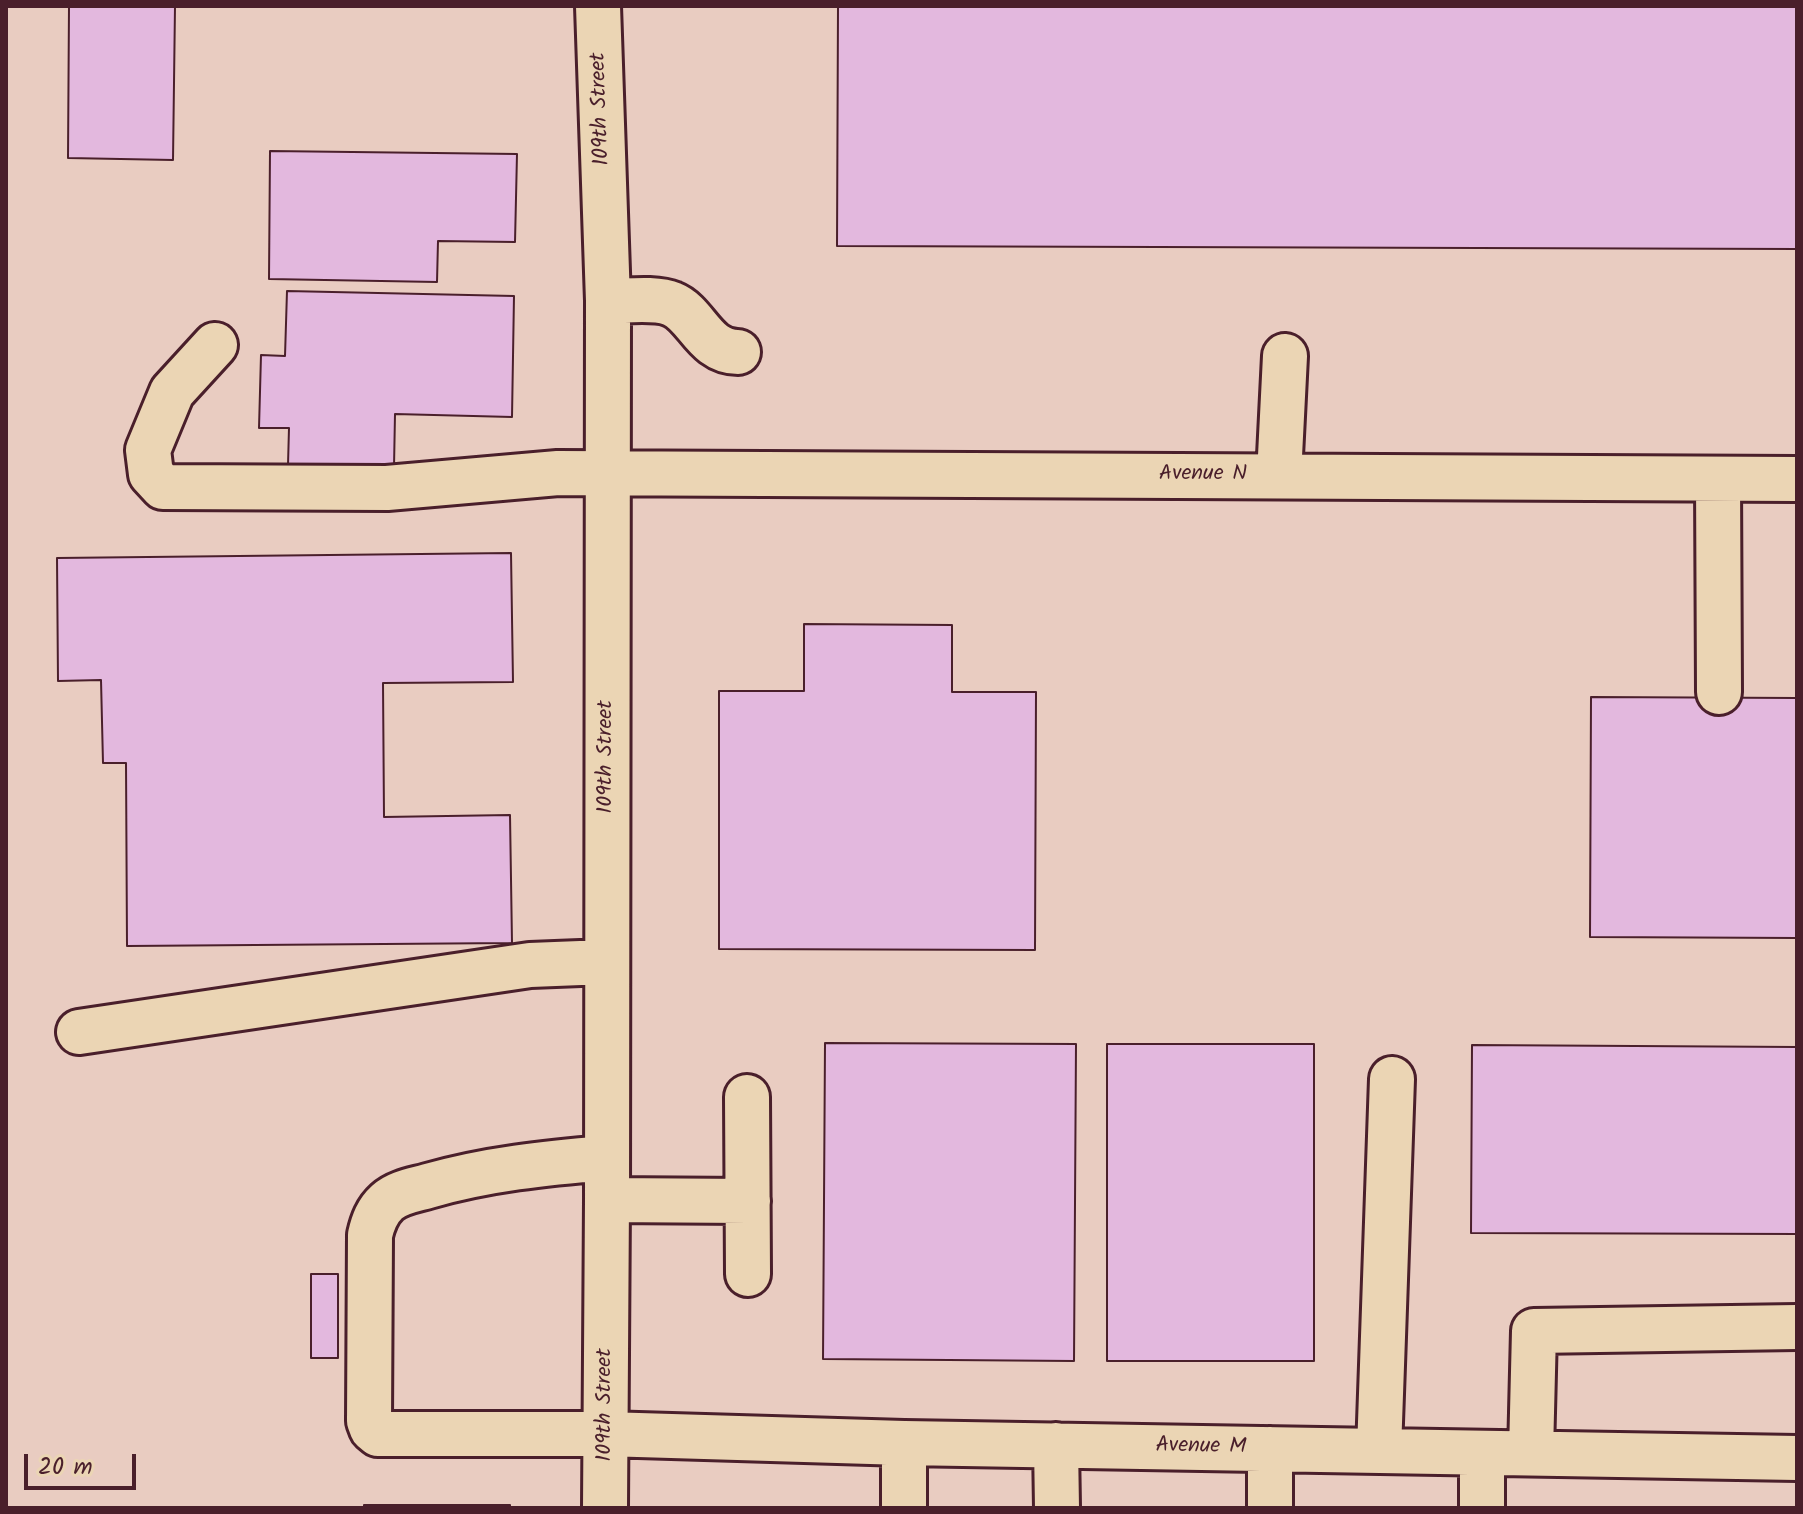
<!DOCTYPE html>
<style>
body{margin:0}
#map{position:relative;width:1803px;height:1514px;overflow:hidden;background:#ebd5b4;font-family:Kalam,sans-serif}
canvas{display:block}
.frame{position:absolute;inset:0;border:8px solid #4a1f2b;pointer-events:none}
.scale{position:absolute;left:24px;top:1454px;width:112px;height:36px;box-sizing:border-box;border:4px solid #4a1f2b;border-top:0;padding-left:10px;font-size:24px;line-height:28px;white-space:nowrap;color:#4a1f2b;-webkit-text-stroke:6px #ebd5b4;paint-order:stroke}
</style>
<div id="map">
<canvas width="1803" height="1514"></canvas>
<div class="frame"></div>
<div class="scale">20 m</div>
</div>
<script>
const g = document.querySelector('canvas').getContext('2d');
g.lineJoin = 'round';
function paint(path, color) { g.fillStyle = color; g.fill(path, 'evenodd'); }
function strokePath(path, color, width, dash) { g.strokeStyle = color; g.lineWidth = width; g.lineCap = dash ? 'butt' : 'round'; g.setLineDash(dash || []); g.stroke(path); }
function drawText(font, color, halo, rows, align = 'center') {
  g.font = font + ' Kalam,sans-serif'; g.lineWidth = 7; g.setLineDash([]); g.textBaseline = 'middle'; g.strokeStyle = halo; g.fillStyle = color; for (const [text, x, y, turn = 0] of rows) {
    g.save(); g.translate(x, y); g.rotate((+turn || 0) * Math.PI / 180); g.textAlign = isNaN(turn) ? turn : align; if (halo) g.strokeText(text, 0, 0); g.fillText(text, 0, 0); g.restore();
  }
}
paint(new Path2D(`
 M6,6h1791v1502h-1791z`), '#e9ccc1');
const building = new Path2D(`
 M69,6h106l-2,154 -105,-2z
 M838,6h959v243l-960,-3z
 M270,151l247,3 -2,88 -77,-1 -1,41 -168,-3z
 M287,291l227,5 -2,121 -117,-3 -1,53 -106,-2 1,-37h-30l2,-73 24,1z
 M511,553l2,129 -130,1 1,134 126,-2 2,128 -385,3 -1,-183h-23l-2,-83 -43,1 -1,-123z
 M804,624l148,1v67h84l-1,258 -316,-1v-258h85z
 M1591,697l206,1v240l-207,-1z
 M825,1043l251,1 -2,317 -251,-2z
 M1107,1044h207v317h-207z
 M1472,1045l325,2v187l-326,-1z
 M311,1274h27v84h-27z
 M364,1505h146v3h-146z`);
paint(building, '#e3b8de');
strokePath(building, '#4a1f2b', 2);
const minor = new Path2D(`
 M598,6l10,295 -1,899 -2,308
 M608,301c18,0 48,-4 64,3 25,10 32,48 66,48
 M215,345l-43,47 -24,58 3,24 12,13 224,1 171,-15 1239,6
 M1279,476l6,-120
 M1718,479l1,213
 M79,1032l451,-67 76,-3
 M747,1097l1,177
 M607,1158c-61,5 -120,11 -179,28 -14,4 -30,6 -41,16 -10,9 -14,20 -17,33l-1,186 3,8 6,5h227l299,9 893,15
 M607,1200l141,1
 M904,1443v65
 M1056,1445l1,63
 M1379,1451l13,-372
 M1482,1453v55
 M1531,1453l3,-122 263,-4
 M1270,1508v-59`);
strokePath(minor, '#4a1f2b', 50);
strokePath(minor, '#ebd5b4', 44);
drawText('22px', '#4a1f2b', '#ebd5b4', [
 ["109th Street",602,109,-92],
 ["Avenue N",1203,475],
 ["109th Street",607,757,-90],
 ["109th Street",606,1405,-90],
 ["Avenue M",1201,1448,1]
]);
</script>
